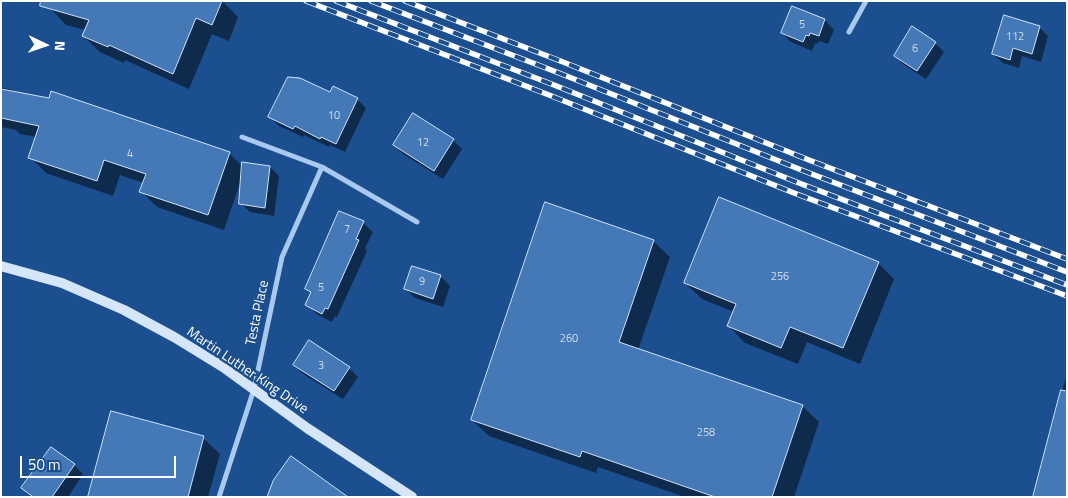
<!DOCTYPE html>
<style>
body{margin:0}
#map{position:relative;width:1068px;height:498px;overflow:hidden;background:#1b4f8f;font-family:"Titillium Web",sans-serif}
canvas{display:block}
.frame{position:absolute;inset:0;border:2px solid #fff;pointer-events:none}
.north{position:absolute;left:20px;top:20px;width:50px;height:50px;-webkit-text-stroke:4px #1b4f8f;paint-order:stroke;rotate:93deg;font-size:14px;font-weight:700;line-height:20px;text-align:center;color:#fff}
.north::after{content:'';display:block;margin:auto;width:18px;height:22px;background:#fff;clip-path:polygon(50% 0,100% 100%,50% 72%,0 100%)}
.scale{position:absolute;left:20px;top:456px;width:156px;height:22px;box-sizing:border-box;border:2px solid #fff;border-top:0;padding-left:6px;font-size:15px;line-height:18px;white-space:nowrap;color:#fff;-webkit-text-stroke:4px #1b4f8f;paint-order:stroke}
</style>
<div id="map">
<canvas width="1068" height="498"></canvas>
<div class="frame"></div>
<div class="north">N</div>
<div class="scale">50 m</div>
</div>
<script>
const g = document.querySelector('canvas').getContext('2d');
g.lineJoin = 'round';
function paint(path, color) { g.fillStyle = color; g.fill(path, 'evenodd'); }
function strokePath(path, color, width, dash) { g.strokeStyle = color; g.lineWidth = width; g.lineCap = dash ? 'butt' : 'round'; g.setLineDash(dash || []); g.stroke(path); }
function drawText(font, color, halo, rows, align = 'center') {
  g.font = font + ' "Titillium Web",sans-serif'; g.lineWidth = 5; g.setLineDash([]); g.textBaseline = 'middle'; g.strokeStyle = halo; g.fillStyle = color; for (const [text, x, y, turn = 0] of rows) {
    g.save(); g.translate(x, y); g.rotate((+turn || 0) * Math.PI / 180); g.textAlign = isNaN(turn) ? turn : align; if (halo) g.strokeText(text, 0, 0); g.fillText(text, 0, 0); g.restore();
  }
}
paint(new Path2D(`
 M52,1h170l16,16 -9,24 -17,-7 -23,55 -64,-29 -1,3 -24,-11 -17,-16 3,-6 -20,-5 -16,-17z
 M792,7l33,13 9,10 -6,14 -9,-3 -1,3 -3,-1 -3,8 -21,-9 -9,-9z
 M1039,27l9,9 -7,26 -19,-6 -3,12 -16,-5 -10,-9z
 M912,28l23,15 9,9 -18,27 -22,-14 -9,-9z
 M1,87l228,66 14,14h27l9,9 -5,40 -24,-4 -9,-9v-23l-17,50 -67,-23 -16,-16 3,-8 -24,-8 -7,21 -67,-23 -16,-16 7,-20 -17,-3 -4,-4 -15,-3z
 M330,93l27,6 9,9 -21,44 -15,-7 -1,2 -25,-12 -1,2 -24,-11 -9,-9z
 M453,140l9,9 -19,30 -40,-25 -9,-9z
 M339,212l24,11 10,9 -8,16 2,3 -30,66 -2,-1 -3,6 -14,-7 -9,-9 3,-13 -5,-5z
 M653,241l17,16 -32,93 164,56 17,16 -25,75h-109l-87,-30 -2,6 -107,-37 -17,-16z
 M878,263l16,16 -34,85 -53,-22 -9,22 -53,-21 -16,-17 5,-14 -32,-13 -17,-16z
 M413,267l28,10 9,9 -7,21 -28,-9 -9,-9z
 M294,365l55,3 9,9 -15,22 -40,-25z
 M1067,373v124h-33z
 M203,438l17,16 -12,43h-118z
 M51,448l23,17 9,9 -15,23h-37l-9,-9z`), '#0007');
const building = new Path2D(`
 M41,1h181l-10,24 -16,-7 -23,56 -64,-29 -1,2 -26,-11 7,-16 -49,-14z
 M792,6l33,13 -6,17 -9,-3 -1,3 -3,-1 -3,7 -22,-9z
 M1004,15l36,11 -8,28 -19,-6 -3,12 -18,-6z
 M912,26l24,16 -19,29 -23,-15z
 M288,77l12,1 30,14 3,-6 25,12 -22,46 -15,-7 -1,2 -25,-13 -2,3 -25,-12z
 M1,89l48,9 2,-7 179,61 -22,63 -69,-23 7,-18 -42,-14 -7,21 -69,-23 11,-32 -38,-8z
 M413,113l41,26 -20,32 -41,-26z
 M242,162l28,4 -5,42 -26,-4z
 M719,197l160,65 -36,86 -53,-21 -9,21 -54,-22 9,-22 -52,-21z
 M545,202l109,38 -35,102 184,63 -31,92h-57l-133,-46 -2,6 -109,-37z
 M339,211l25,10 -8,18 3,1 -31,69 -3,-1 -3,6 -17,-9 6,-13 -6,-3z
 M412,266l29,9 -8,24 -29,-10z
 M309,340l41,27 -16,24 -41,-26z
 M1061,390l6,1v106h-34z
 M111,411l93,25 -16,61h-100z
 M51,447l24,17 -23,33h-19l-12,-9z
 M291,456l57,41h-81l6,-16z`);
paint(building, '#4478b7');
strokePath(building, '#cfe3fa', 1);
strokePath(new Path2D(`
 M849,32l17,-31
 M242,137l80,30 95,55
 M219,497l35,-108 28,-132 40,-90`), '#a9c9ee', 5);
strokePath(new Path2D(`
 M1,266l61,17 62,27 50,27 49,30 84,61 105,69`), '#d6e6fa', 10);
const rail = new Path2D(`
 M306,1l243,94 245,98 273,103
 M336,1l218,84 245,98 268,102
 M371,1l188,72 245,98 263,101
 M405,1l158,61 246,98 258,99`);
strokePath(rail, '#fff', 5.5);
strokePath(rail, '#1b4f8f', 4, [11]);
drawText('11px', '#d0dded', null, [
 ["5",802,25],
 ["112",1015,37],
 ["6",915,49],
 ["10",334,116],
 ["12",423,143],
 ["4",130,154],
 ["7",347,230],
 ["256",780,277],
 ["9",422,282],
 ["5",321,288],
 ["260",569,339],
 ["3",321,366],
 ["258",706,433]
]);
drawText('14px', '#fff', '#1b4f8f', [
 ["Testa Place",258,313,-78],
 ["Martin Luther King Drive",247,371,34]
]);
</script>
